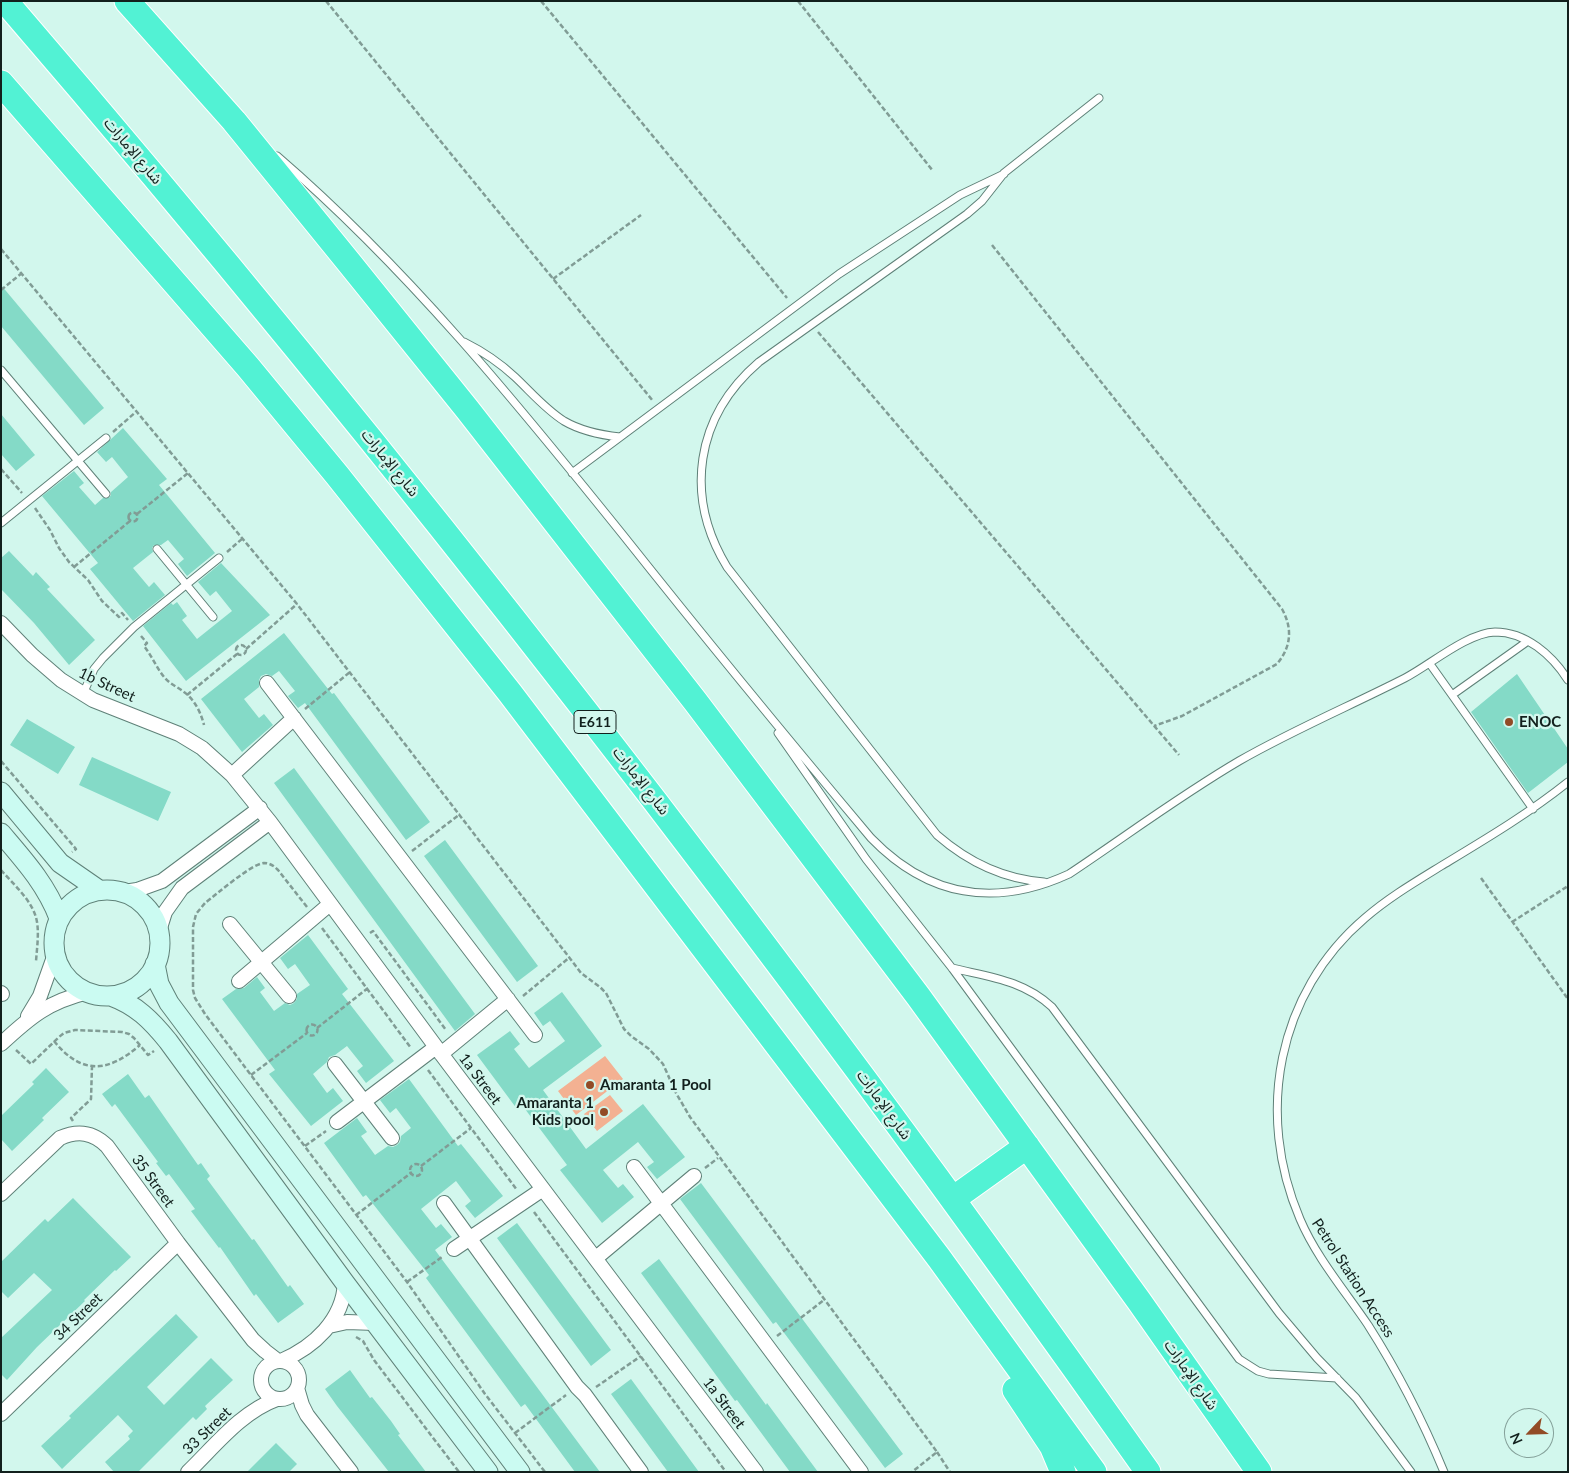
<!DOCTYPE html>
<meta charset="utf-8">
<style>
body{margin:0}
#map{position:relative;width:1569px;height:1473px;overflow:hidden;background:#d2f7ed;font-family:Lato,sans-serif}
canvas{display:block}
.frame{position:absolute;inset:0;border:2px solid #12201d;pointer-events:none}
.north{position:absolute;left:1504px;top:1408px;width:50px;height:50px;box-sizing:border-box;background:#d2f7ed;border:1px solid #85a19a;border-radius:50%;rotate:246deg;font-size:14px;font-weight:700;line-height:20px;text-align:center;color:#12201d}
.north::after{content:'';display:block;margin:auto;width:18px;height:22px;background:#924b26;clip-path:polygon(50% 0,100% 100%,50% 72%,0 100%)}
</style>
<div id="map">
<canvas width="1569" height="1473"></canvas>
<div class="frame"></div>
<div class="north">N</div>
</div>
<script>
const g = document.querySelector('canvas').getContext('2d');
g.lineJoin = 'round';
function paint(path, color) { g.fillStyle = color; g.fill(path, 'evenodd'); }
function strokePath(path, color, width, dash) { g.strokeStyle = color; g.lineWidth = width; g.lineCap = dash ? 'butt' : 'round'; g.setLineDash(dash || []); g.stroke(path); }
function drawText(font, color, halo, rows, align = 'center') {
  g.font = font + ' Lato,"Noto Sans Arabic",sans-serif'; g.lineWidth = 4.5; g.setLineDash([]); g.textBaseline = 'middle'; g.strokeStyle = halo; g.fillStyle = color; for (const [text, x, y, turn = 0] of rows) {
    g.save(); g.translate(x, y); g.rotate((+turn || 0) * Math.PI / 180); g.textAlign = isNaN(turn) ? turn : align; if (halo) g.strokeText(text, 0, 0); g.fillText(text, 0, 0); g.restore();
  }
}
paint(new Path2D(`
 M605,1056l18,23 -47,36 -18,-24z
 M610,1095l13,16 -26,20 -13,-17z`), '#f3b192');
paint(new Path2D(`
 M1,285l103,123 -20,17 -83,-99z
 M1,414l34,41 -19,16 -15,-17z
 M123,428l44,51 -8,6 56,68 -28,23 -9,-12 6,-5 -16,-19 -7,5h-7l-2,3 1,4 -20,16 16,19 5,-5 11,13 -32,26 -43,-52 8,-6 -56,-67 32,-25 10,12 -5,4 16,18 8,-7h6l2,-3v-3l17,-15 -16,-20 -6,5 -9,-10z
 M9,551l24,25 3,-4 14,15 -3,2 48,51 -26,25 -35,-42 -33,-34v-31z
 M221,563l49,52 -84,66 -43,-55 28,-23 2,2 4,-3 10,14 -5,4 15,19 35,-28 -16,-20 -6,5 -12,-14z
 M284,633l48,61 2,-1 96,129 -24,18 -101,-137 -7,5 -10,-12 7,-5 -16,-20 -7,5 -6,-2 -5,2 -2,4v7l-15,12 15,19 5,-4 9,11 -31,27 -41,-53z
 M1517,674l51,75v13l-40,31 -57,-81z
 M27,719l48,28 -17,27 -48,-29z
 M92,757l79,35 -13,29 -79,-36z
 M294,768l181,246 -20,17 -181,-248z
 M445,840l93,126 -21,16 -93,-126z
 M308,935l40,54 -6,5 52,67 -28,22 -9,-12 6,-5 -16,-20 -12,9 -6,2 -2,5 -14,12 14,19 6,-5 10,13 -32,25 -42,-52 6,-4 -53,-71 14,-10 8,-1 13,-11 8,11 -5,4 14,19 11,-8 5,2 4,-2 3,-4v-5l13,-9 -15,-21 -7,5 -8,-11z
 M562,992l40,54 -59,44 43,59 57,-45 42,53 -28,22 -10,-12 7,-5 -16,-20 -35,28 15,18 5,-4 11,13 -32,26 -42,-53 7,-5 -45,-60 -5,4 -40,-54 33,-24 10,13 -6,5 15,19 36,-27 -15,-20 -7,5 -9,-13z
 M46,1068l23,24 -27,26 2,2 -32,31 -11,-12v-23l33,-32 -2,-2z
 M128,1074l17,24 4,-3 49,70 3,-2 9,13 -3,3 45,61 2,-1 34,48 2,-2 14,19 -26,19 -22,-29 -2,2 -34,-49 -1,1 -28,-37 4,-2 -26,-35 -3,2 -10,-13 2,-1 -43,-58 -3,3 -10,-13z
 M409,1079l49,67 3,-2 42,52 -28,22 -10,-12 6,-5 -15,-20 -35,28 15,19 5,-4 11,13 -17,13 165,222h-25l-50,-68 -4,3 -95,-129 3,-3 -63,-80 -3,2 -39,-54 33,-25 10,14 -6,4 14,19 13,-9 5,1 4,-2 3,-3 1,-6 10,-8 -15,-20 -6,5 -10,-13z
 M701,1183l202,271 -18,14 -109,-146 -3,2 -93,-125z
 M73,1198l58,59 -15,14 -1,-1 -31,30 1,1 -48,46 -30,33 -6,-6v-36l51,-48 -18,-17 -26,25 -7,-7v-29l44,-43 3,3z
 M517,1223l94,127 -20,16 -94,-128z
 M659,1259l107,146 1,-2 51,69h-28l-53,-72 -2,1 -94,-128z
 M176,1314l22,23 -51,50 17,18 47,-47 22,22 -28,26 2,3 -11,11 -3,-3 -55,55h-24l-9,-10 25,-23 -2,-3 5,-5 -15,-16 -56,54 -21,-23 30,-28 -2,-2z
 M350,1370l20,28 2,-1 19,24 9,13 -2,1 28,37h-37l-52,-66 -12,-17z
 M631,1379l68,93h-31l-57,-78z
 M276,1443l21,21 -8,8h-42z`), '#84dac7');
const lane = new Path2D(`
 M277,156c130,112 239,246 346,379 81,102 164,203 248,303 57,59 124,70 198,36 57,-38 112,-79 170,-113 54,-31 111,-55 166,-83 25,-13 62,-45 90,-46 31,0 57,23 73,48
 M464,342c18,9 36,21 51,35 16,15 30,32 49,44 17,10 37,14 56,16
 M1,370l105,124
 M572,473l267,-199 121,-79 44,-21
 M1,523l105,-85
 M157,549l56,68
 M1430,664l103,145
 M83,694l11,-25 9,-11 31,-31 85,-69
 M1452,695l76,-54
 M778,733l88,126 86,109 287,391 19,12 11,3 68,4
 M1044,882c-41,-3 -76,-20 -107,-47l-210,-268c-43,-71 -32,-150 32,-205l208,-148 15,-13 22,-28 95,-75
 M952,968c37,9 71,12 100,39l227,306 38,45 39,40 55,74
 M1444,1472c-21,-51 -46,-100 -76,-147 -23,-34 -52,-68 -68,-106 -45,-105 -23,-226 65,-301 23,-20 50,-36 76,-52 43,-26 87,-52 127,-84`);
const street = new Path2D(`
 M1,623l31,32 29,25 32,20 86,34 23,14 30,27 38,47 166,225 320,425
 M267,683l268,352
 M232,775l62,-57
 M124,892l13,-2 25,-9 98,-73
 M230,924l59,72
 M159,931l6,-19 17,-24 88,-66
 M239,981l91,-77
 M1,993l1,1
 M28,1016l12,-20 15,-42
 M1,1044c30,-28 47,-42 87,-52
 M441,1054l67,-55
 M335,1064l57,74
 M337,1122l99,-75
 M634,1167l227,305
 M1,1194l59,-56c18,-8 33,-6 47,8l71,97 75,97 12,11 13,10
 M444,1203l133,184 8,8 56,77
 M454,1249l89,-60
 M596,1258l98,-82
 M329,1326l18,-4 28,1
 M261 1380a19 19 0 1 1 38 0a19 19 0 1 1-38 0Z
 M281,1361c33,-14 62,-41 64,-78
 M297,1388l5,17 5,10 44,57
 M1,1414l177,-171
 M188,1472c27,-26 53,-60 89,-73`);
const secondary = new Path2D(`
 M1,792l59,71 39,27
 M1,833c23,27 45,51 58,85
 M54 943a53 53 0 1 1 106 0a53 53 0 1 1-106 0Z
 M155,964l4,20 10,19 351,469
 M111,996c25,9 40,24 57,45l177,242 143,189`);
const highway = new Path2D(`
 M5,1c406,471 785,963 1143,1471
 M127,1l107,120 117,144 116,144 228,292 223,295 221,305 120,171
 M1,83l247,284 89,108 173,218 429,565 155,214
 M953,1199l74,-53
 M1015,1390l37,56 11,26`);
strokePath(lane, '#5f8178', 9);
strokePath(street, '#5f8178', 16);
strokePath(secondary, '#5f8178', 21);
strokePath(highway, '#fff', 27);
strokePath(new Path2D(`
 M326,1l327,400
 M541,1l246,297
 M798,1l135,170
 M992,245l290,364c11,20 9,38 -5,55l-95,52 -28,10
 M1,249l296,355 278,361 6,8 19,14 6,6 18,36 7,7 18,13 14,15 13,29 14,24 247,335 -25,20
 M553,279l88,-64
 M1,290l21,-17
 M818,332l361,423
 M113,432l24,-21
 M1,469l21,24
 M35,508l15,22 9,18 10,14 19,18 14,21 17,16 3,-4 6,7
 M128.5 517a4.5 4.5 0 1 1 9 0a4.5 4.5 0 1 1-9 0Z
 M137,514l51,-41
 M227,552l16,-14
 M74,567l56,-46
 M141,636l6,7 -3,3c8,10 13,23 21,32 6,7 13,9 19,14 11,8 17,21 20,33
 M236 650a5 5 0 1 1 10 0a5 5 0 1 1-10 0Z
 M246,649l51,-45
 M187,695l50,-41
 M305,709l45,-37
 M1,761l75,88 -4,3
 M412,851l48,-37
 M1,870c13,15 33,32 36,52 2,12 0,26 -1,39
 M1481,878l87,121
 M307,907l-29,-37c-4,-4 -8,-7 -14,-7 -13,1 -47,31 -59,40l-9,11 -3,13v63l2,8 10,16 202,268 78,112 60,78
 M1512,922l56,-36
 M322,928l89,120
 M370,933l3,-2 73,99
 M523,996l47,-39
 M306.5 1030a5.5 5.5 0 1 1 11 0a5.5 5.5 0 1 1-11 0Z
 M317,1028l51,-40
 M54,1041c28,35 55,31 86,4
 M16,1050l15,14 28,-27 5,-4 11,-3 47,2 7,2 5,4 14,17 6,-4
 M428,1070l89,120
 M251,1075l56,-42
 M73,1121l-2,-3 20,-19 1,-33
 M305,1146l21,-15
 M410 1170a6 6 0 1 1 12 0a6 6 0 1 1-12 0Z
 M421,1166l50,-38
 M705,1168l13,-10
 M534,1212l192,260
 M356,1215l55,-42
 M407,1282l35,-25
 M777,1336l47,-36
 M356,1337l7,4 11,19 85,112
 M596,1387l45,-31
 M515,1433l51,-38
 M937,1452l13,20`), '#819c95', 2.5, [5, 2.5]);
strokePath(lane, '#fff', 7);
strokePath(street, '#fff', 14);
strokePath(secondary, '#cbfbf2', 19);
strokePath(highway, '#52f2d4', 25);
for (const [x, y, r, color] of [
 [1509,722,5,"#924b26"],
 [590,1085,5,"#924b26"],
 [604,1112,5,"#924b26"]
]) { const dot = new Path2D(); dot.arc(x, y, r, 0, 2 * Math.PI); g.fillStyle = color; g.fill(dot); strokePath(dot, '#d2f7ed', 2); }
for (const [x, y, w] of [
 [595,722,42]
]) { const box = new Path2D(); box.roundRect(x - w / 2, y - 11.5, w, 23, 4); g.fillStyle = '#d2f7ed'; g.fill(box); strokePath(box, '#12201d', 1); }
drawText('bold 14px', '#12201d', null, [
 ["E611",595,722]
]);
drawText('15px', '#12201d', '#d2f7ed', [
 ["شارع الإمارات",133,151,50],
 ["شارع الإمارات",390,463,51],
 ["1b Street",107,685,25],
 ["شارع الإمارات",641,781,52],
 ["1a Street",480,1079,53],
 ["شارع الإمارات",884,1105,54],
 ["35 Street",153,1181,54],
 ["Petrol Station Access",1353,1278,57],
 ["34 Street",78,1317,-44],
 ["شارع الإمارات",1191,1375,55],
 ["1a Street",724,1403,53],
 ["33 Street",207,1431,-44]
]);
drawText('bold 15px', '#12201d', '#d2f7ed', [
 ["ENOC",1519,722],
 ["Amaranta 1 Pool",600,1085],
 ["Amaranta 1",594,1103,"right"],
 ["Kids pool",594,1120,"right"]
], 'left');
</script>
